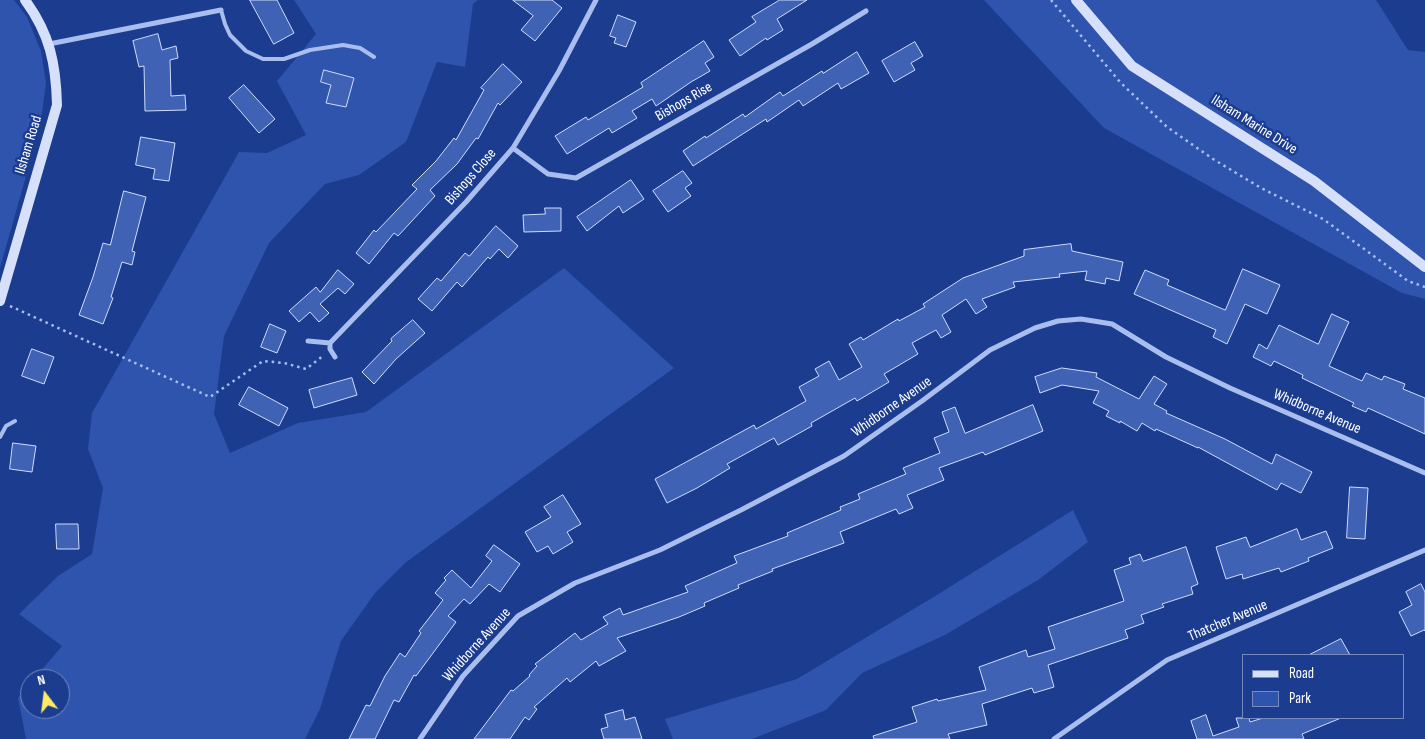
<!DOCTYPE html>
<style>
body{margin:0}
#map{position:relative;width:1425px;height:739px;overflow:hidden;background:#1b3c8f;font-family:"Sofia Sans Condensed",sans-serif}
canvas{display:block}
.legend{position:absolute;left:1242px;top:654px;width:162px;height:65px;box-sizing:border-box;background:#1b3c8f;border:1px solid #768abc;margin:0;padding:6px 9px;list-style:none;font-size:15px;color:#fff}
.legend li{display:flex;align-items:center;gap:10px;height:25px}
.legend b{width:25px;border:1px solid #768abc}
.north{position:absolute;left:20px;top:669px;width:50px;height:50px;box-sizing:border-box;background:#1b3c8f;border:1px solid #768abc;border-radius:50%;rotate:345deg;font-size:14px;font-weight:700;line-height:20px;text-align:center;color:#fff}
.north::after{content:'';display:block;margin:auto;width:18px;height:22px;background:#ffea66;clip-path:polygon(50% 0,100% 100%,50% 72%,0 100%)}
</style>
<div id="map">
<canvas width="1425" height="739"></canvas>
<ul class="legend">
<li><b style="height:6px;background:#d6e0fa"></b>Road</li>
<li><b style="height:14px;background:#2e54ad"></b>Park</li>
</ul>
<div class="north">N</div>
</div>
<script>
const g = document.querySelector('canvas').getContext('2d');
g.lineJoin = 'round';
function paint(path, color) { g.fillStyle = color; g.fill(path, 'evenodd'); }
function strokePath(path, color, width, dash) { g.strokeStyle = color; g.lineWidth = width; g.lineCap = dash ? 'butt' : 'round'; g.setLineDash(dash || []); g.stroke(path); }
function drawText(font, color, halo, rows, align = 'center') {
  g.font = font + ' "Sofia Sans Condensed",sans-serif'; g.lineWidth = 5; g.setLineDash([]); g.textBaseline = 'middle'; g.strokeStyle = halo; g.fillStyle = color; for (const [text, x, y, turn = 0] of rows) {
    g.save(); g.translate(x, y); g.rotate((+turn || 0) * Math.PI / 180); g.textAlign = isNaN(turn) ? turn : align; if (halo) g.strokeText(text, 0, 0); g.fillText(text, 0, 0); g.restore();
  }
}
paint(new Path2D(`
 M0,0h14l13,17 14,34 5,32 -6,44 -40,141z
 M294,0h184l-5,4 -8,63 -28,-5 -31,80 -47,33 -34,9 -56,59 -45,93 -10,78 16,39 68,-30 68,-11 198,-144 110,100 -269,195 -30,30 -34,48 -21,68 -15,30h-279l-8,-41 12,-14v25h30v-30h-26l28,-33 -43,-32 39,-38 34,-22 11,-66 -15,-39 4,-36 147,-261 28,1 39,-18 -29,-54 39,-47zM324,71l29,7 -7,29 -19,-4 4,-18 -10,-3z
 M984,0h392l32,50 17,2v247l-23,-6 -298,-165z
 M1073,510l15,32 -50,38 -93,55 -83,38 -36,37 -74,29h-79l-8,-20 132,-40 135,-81z`), '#2e54ad');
const building = new Path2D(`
 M250,0h27l17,33 -20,11z
 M513,0h39l10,8 -27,33 -14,-11 12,-14z
 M780,0h27l-30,19 6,11 -16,10 -1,-2 -26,18 -11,-16 27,-18 -4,-5z
 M618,15l18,7 -10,25 -12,-4 2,-5 -6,-2z
 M158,34l4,16 14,-4 2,12 -8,2 1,36 14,-1 1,15 -41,1 -1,-45 -5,1 -6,-26z
 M704,41l10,16 -9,6 5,8 -19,11 -35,24 -4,-7 -20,12 5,7 -25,15 -3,-5 -42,26 -12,-18 31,-19 2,3 55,-33 -2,-4z
 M915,42l8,14 -12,7 4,7 -21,12 -12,-21z
 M857,52l12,21 -28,16 -3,-6 -35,23 -4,-6 -32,22 -1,-3 -73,47 -10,-15 22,-15 1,2 37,-24 2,3 35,-25 3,4 39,-25 1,2z
 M503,64l19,18 -22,23 -2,-2 -20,36 -2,-1 -19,26 -27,26 5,6 -37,40 -4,-3 -25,31 -13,-11 18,-23 2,2 41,-43 -5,-4 24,-24 18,-23 2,2 28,-50 -3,-2z
 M324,70l30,8 -8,29 -20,-4 5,-18 -10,-3z
 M244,85l31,34 -16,14 -30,-35z
 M141,137l34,6 -6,38 -16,-2 2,-10 -19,-4z
 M683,171l9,12 -7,5 6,8 -23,16 -15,-21z
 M631,180l13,19 -21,14 -4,-7 -32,25 -10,-14z
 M124,191l22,6 -14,54 3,1 -3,13 -10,-3 -11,35 2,1 -10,26 -24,-9 14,-38 10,-34 7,2z
 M545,208h16v23l-37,1 -1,-17 22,-1z
 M496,226l22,20 -10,12 -9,-9 -9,10 -2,-2 -26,30 -5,-5 -25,29 -14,-12 19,-21 4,3 24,-28 4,3z
 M1071,244l1,7 51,11 -4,19 -13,-3 -1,6 -20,-4 2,-9 -28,3 1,3 -47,5 2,5 -33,12 5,8 -11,7 -10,-15 -24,16 9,17 -10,6 -5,-8 -24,13 6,11 -34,20 5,8 -32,19 -2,-3 -44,25 1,3 -34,19 -4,-7 -47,26 3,4 -33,20 -30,15 -12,-24 99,-54 2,4 50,-28 -7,-14 20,-11 -4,-7 14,-8 10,19 23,-13 -13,-23 12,-7 2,3 35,-21 1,2 26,-14 -2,-3 40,-26 61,-22v-6z
 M1243,269l37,16 -13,29 -22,-10 -18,40 -14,-7 3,-7 -82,-36 11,-24 24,10 -2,5 58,25z
 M338,270l16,14 -9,10 -7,-6 -18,16 9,9 -10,9 -9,-10 -11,10 -10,-11 27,-24 4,5z
 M1332,314l17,8 -20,44 33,15 4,-8 16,7 2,-4 21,8 -2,5 22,9v36l-57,-26 -2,4 -14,-6 2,-3 -52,-25 1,-3 -29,-14 -3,5 -18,-9 6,-13 8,5 12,-24 39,19z
 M413,320l12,13 -29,26 -22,25 -12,-12 30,-31 -1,-2z
 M270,324l16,7 -9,22 -16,-6z
 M32,349l22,8 -10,27 -22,-8z
 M1062,368l35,5 -1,4 43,22 15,-23 13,8 -13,20 13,7 -1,2 59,26 47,25 4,-10 36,18 -11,21 -20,-10 -4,7 -79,-43v1l-42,-19 -1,2 -13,-8 -5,8 -17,-10v2l-14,-7 3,-5 -16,-8 6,-12 -37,-6 -22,8 -5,-16z
 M352,378l5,17 -43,13 -5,-18z
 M249,387l39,21 -9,18 -40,-21z
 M1033,405l10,26 -58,24 -2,-3 -44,16 5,12 -37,15 6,13 -14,6 -3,-5 -56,23 4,11 -72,26 1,2 -35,14 1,3 -35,15 1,3 -26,11 -62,21 9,13 -27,15 -3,-5 -26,21 -3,-4 -33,29 3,2 -8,11 -4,-3 -15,22h-36l37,-49 2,1 17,-15 -1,-1 8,-9 -2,-2 40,-31 6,7 27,-16 -5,-7 17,-9 3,7 65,-23 -3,-6 52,-23 -3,-7 54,-20 -1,-3 54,-23 -1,-3 20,-8 -2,-5 48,-20 -3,-6 37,-15 -6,-15 15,-6 -7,-20 13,-5 10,26z
 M13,443l23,3 -4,26 -22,-3z
 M1350,487l18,1 -3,51 -18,-1z
 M563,495l18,29 -14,8 6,10 -20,12 -5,-8 -11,6 -12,-20 26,-15 -7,-10z
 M56,524h22l1,25h-22z
 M1297,529l4,11 25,-9 7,17 -25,10 1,3 -28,11 -2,-4 -36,11 -1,-5 -16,5 -10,-32 30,-10 4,10z
 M494,545l26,19 -20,28 -11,-8 -19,20 -6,-5 -16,17 8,6 -40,54 -2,-1 -15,27 -5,-2 -19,39h-26l17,-34 4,1 15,-30 15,-23 5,4 16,-24 -2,-2 24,-31 -8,-7 11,-13 -2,-2 8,-8 19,18 21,-27 -6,-5z
 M1186,547l12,37 -7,3 2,7 -31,10 2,3 -23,8 3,8 -19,7 3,8 -80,27 6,22 -20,6 -2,-5 -50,16 5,21 -39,9 2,5h-76l-1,-3 44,-14 -5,-15 25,-8 1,2 48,-11 -7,-23 47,-17 2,7 27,-8 -7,-22 76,-26 -10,-31 17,-6 -2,-6 11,-4 3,7z
 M1421,584l4,8v39l-1,-1 -13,6 -12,-24 13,-7 -6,-13z
 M1341,639l9,16h-41z
 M623,710l2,10 10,-3 7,22h-38l-3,-10 7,-2 -3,-12z
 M1206,715l7,21 26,-9 -3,-9h13l1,4 13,-4h78l-39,16 2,5h-107l-6,-18z`);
paint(building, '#3f62b5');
strokePath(building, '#cfdcfa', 1);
strokePath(new Path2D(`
 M1051,0l69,82 47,45 46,32 48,29 62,31 85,62 17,6
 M10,306l200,91 53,-36 21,2 22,6 18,-14`), '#a9bdee', 2.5, [2.5, 4]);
strokePath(new Path2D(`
 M221,10l4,14 5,11 16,16 17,8h21l26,-9 33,-5 17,3 14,9
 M0,437l6,-11 9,-5`), '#a9bdee', 4);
strokePath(new Path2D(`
 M49,44l172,-34
 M513,148l35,26 28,4 236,-134 54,-33
 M308,341l22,2 136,-141 47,-54 46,-77 37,-71
 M330,343v6l5,8
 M420,739l43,-63 55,-60 57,-33 85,-33 81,-40 103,-54 78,-55 68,-51 45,-22 23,-7 23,-2 31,5 54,33 64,31 195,85
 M1054,739l113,-79 258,-110`), '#a9bdee', 5);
strokePath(new Path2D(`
 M1076,0l56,66 182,115 111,86
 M0,301l57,-196c-1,-41 -7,-71 -32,-105`), '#d6e0fa', 10);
drawText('15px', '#fff', '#1b3c8f', [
 ["Bishops Rise",684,102,-30],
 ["Ilsham Marine Drive",1254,125,32],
 ["Ilsham Road",29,145,-73],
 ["Bishops Close",471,177,-49],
 ["Whidborne Avenue",892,407,-35],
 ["Whidborne Avenue",1317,412,23],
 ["Thatcher Avenue",1228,621,-23],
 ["Whidborne Avenue",477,645,-48]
]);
</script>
